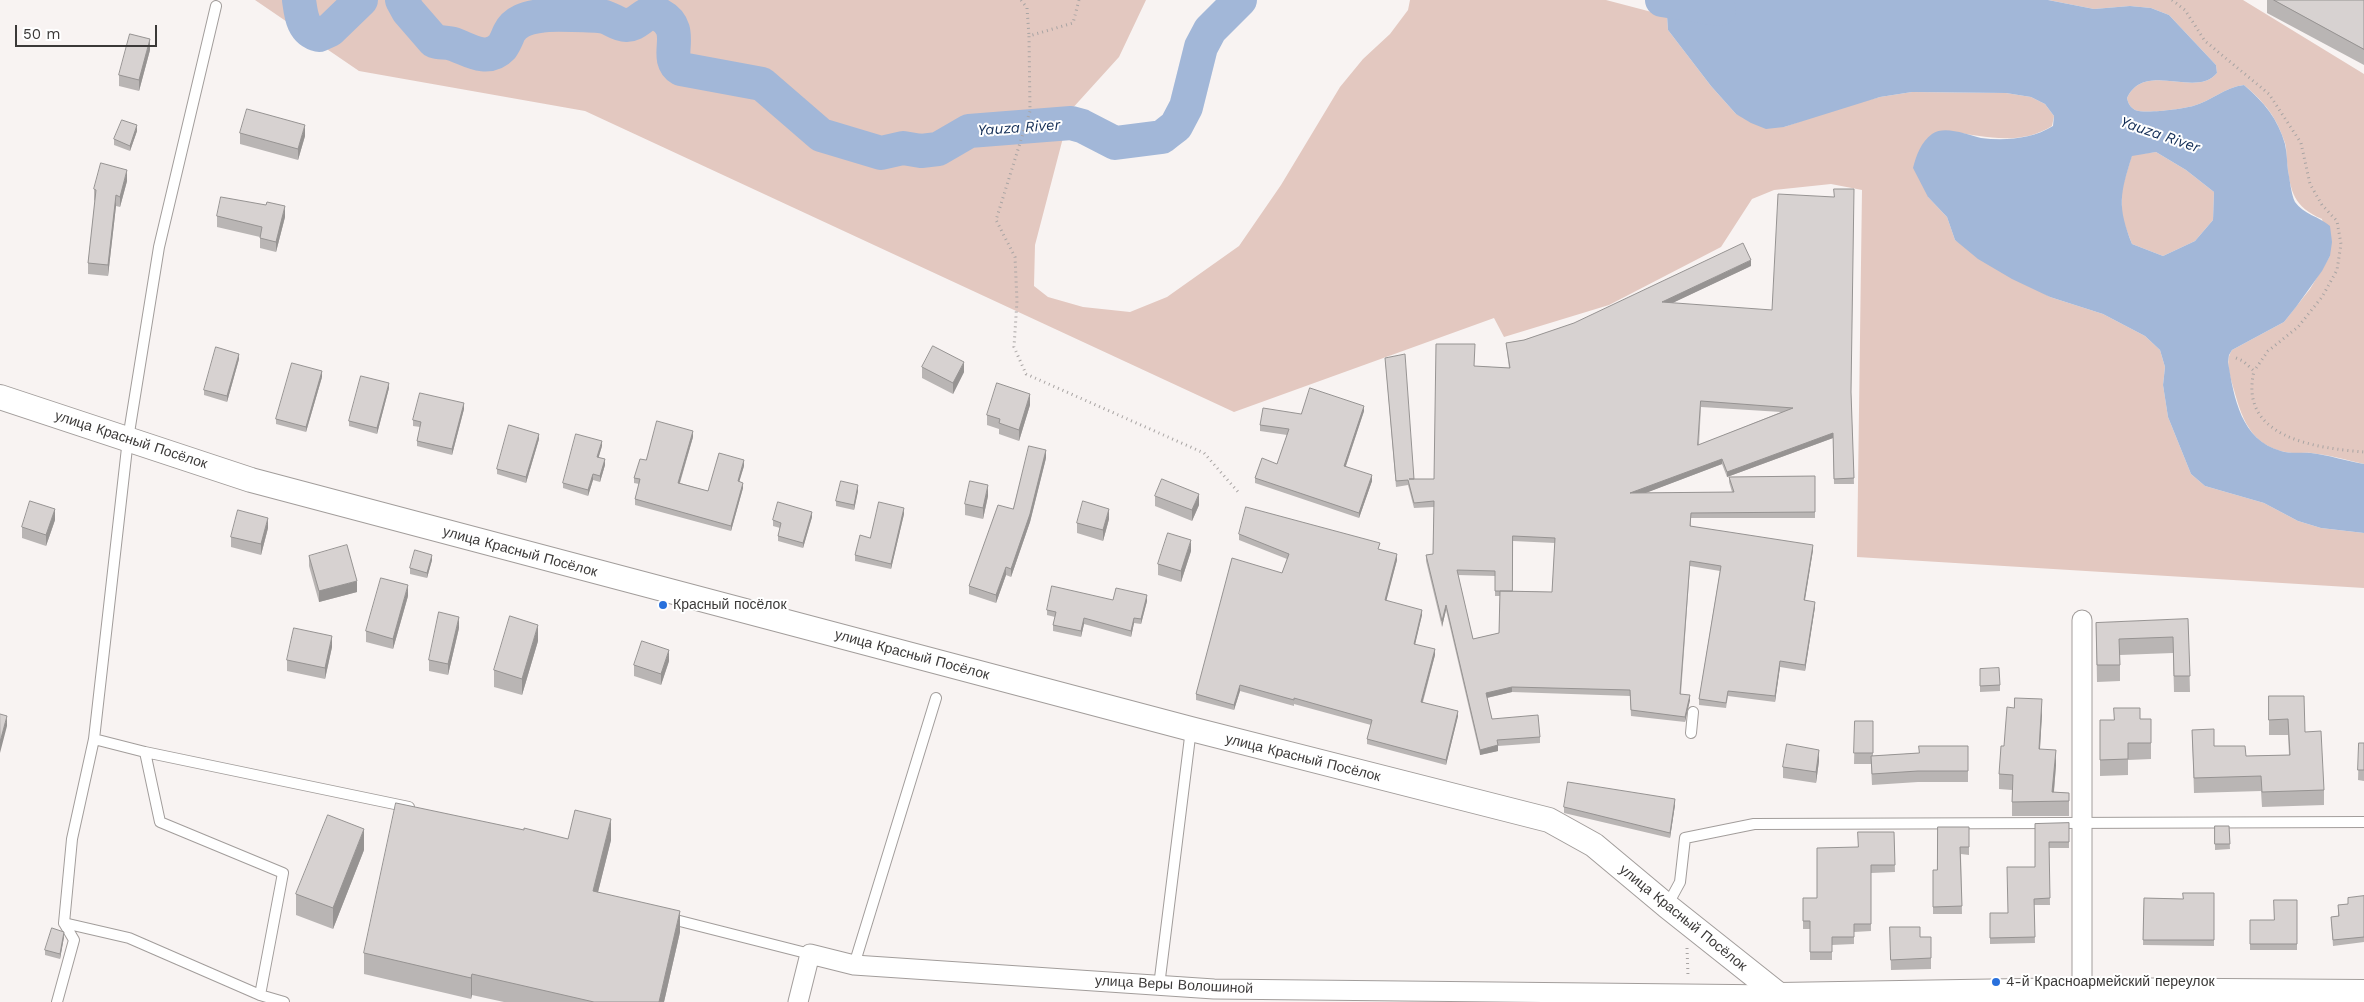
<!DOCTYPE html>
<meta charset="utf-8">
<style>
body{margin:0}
#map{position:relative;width:2364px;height:1002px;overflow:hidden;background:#f8f3f2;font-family:"Work Sans",sans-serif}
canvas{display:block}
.scale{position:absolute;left:15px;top:25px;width:142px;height:22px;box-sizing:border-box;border:2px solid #3b3938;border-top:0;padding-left:6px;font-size:15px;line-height:18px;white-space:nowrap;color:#3b3938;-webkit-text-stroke:4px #fff;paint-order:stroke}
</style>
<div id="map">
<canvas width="2364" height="1002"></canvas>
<div class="scale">50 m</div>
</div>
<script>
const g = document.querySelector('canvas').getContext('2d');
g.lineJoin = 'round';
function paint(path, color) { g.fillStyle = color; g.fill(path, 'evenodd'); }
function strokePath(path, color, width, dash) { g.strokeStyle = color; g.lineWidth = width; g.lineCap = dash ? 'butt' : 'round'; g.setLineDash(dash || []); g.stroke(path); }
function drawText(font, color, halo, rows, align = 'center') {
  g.font = font + ' "Work Sans",sans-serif'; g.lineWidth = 4; g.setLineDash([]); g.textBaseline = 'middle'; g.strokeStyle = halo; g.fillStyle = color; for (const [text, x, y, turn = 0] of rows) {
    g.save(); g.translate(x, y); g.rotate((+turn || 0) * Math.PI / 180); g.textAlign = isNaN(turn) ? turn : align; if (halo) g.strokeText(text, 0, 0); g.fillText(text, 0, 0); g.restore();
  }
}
paint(new Path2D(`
 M255,0h891l-27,57 -49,54 -35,134 -1,41 14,11 35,10 47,5 37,-15 72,-51 42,-61 59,-98 23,-28 27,-25 18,-24 2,-10h196l61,16 1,14 43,56 25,28 48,13 61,-21 35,-9 32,-5 94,1 25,4 14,7 9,12 -2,10c-32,20 -67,11 -103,5l-21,66 19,20 8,23 95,57 53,17 42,22 15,14 5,17 -2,18 5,32 23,57 14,12 59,17 34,18 23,7 43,5v55l-507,-31 5,-367 -31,-6 -57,6 -22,9 -31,48 -112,58 -105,32 -10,-19 -260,94 -649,-301 -226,-40z
 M2048,0h195l121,74v390c-17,-4 -35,-9 -53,-11 -6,-1 -13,1 -19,0 -38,-4 -49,-30 -58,-63 -3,-12 -10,-29 -2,-40l52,-28 26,-33 20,-33 -8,-37c-28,-12 -32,-27 -35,-57 -1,-6 0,-13 -2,-19 -9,-27 -20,-40 -41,-58 -19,2 -33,16 -51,21 -11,3 -48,8 -58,4 -5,-3 -7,-7 -8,-12 18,-38 69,1 90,-25l-1,-8 -47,-50 -18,-7 -21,-2 -36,3z
 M2156,152l30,18 28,22 -1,28 -18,21 -32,15 -31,-12 -10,-26v-30l10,-33z`), '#e3c8c0');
paint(new Path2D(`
 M1673,0h375l46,9 36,-3 21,2 18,7 47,50 1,8c-21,26 -72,-13 -90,25 1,5 3,9 8,12 10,4 47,-1 58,-4 18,-5 32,-19 51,-21 20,17 34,34 41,59 2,9 2,19 3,27 2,9 3,23 7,31 8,12 25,15 35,24l2,16 -2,14 -8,15 -26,36 -12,15 -52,28 -3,5 -1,7c6,36 13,78 53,89 10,3 20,1 30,2 18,2 35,8 53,11v69l-43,-5 -23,-7 -34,-18 -59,-17 -14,-12 -23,-57 -5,-32 2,-18 -5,-17 -15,-14 -42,-22 -53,-17 -38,-18 -34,-20 -23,-19 -8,-23 -19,-20 -15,-29c3,-12 8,-26 19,-34 13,-9 35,1 49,4 24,3 51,1 72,-12l1,-10 -9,-12 -14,-7 -25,-4 -94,-1 -32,5 -96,30 -18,2 -15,-6 -15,-9 -25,-28 -43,-56 -1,-14zM2156,152l30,18 28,22 -1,28 -18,21 -32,15 -31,-12c-15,-38 -12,-50 0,-88z`), '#a2b7d8');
strokePath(new Path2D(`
 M299,0c2,14 3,31 20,35l11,-5 31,-30
 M402,0l6,11 26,30c6,2 13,1 19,3 15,5 34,19 49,3 3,-4 5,-9 7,-14 6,-12 18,-15 31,-17 8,-2 57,-1 65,1 7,2 13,8 21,8 13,1 20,-18 34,-10 28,15 2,43 21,54l81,15 59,51 60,18 22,-5 18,3 17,-2 31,-18 102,-8 11,3 33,17 47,-6 5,-4 9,-7 10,-19 15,-60 9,-17 30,-30
 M1662,0l57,9`), '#a2b7d8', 34);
const service = new Path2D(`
 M216,6l-57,241 -31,192 -34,300 -22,100 -8,84 65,15 131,57 24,7
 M1691,733l2,-21
 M94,739l51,13 15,70 123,51 -23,122
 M145,752l264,55
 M1667,906l13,-24 5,-44 69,-14 610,-2
 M668,918l142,36
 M854,965l82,-267
 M1159,986l32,-257
 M57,1002l17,-62 -10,-17`);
const minor = new Path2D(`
 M798,1002l12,-48 44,11 360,24 565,6
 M2082,1002v-382`);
const tertiary = new Path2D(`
 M0,397l251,83 940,249 358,91 45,25 73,61 112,89 303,-5 282,2`);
strokePath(service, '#a29d9b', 12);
strokePath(minor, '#a29d9b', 21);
strokePath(tertiary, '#a29d9b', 26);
strokePath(new Path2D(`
 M1021,0l6,8 2,28
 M1079,0l-6,23 -44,13 1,75 -34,109 19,37 2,44 -3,46 12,27 178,79 36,41
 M2172,0l13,10 20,31 64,53 32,49 9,41 12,21 15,16 4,23 -4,26 -15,27 -24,30 -30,24 -14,20
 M2236,358l7,3 11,10c-16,67 62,77 110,81
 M1687,948l1,28`), '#a8a4a3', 3, [1, 4]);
strokePath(service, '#fff', 10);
strokePath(minor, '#fff', 19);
strokePath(tertiary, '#fff', 24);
paint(new Path2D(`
 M2267,0h97v65l-97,-52z
 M150,50l-11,41 -20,-5v-11z
 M137,131l-7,20 -16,-6v-6z
 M240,133l65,3 -7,24 -58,-16z
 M127,181l-7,26 -4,-1 -8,70 -20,-2v-11l7,-62 -1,-1v-11z
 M266,205l19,12 -9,35 -16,-4v-11l-43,-10v-11z
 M1751,266l-79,37 179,90 3,91h-20l-1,-46 -106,39 -5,-13 -77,29 87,-1 -3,-10v-5l86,-1v42h-124v8l122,24 -8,50 10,7 -10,64 -25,-4 -5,35 -47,-6 -2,12 -27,-3v-6l21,-128 -30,-5 -9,128 9,6 -5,22 -54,-6 -1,-20 -118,-4 -25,6 5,21 48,18v6l-42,3v5l-18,4 -34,-145 -4,17 -16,-66v-6l7,-1 1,-47 -20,1 -6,-23 -12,2 -11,-129 29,121h20l41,-113 34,2 -3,-25 18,-3zM1701,407l80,5 -82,33zM1513,541l42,2 -3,49 -40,-1zM1458,575l37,1v20h5l-1,37 -26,6z
 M239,359l-12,43 -23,-7v-5z
 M922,367l42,5 -11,22 -31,-16z
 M322,377l-16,55 -30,-8v-5z
 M389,388l-12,46 -28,-8v-5z
 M1030,405l-11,36 -20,-7v-5l-12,-4v-10z
 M464,409l-12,46 -35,-9v-5l3,-14 -7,-1v-6z
 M1364,411l-18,55 26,15 -13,37 -104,-35v-5l22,-14 10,-29 -27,-4v-6l41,-11z
 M693,437l-13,46 28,8 36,-25 -5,15 4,7 -12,43 -96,-26v-6l4,-15 -5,-1v-5z
 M539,439l-13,44 -29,-9v-5z
 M602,446l-4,12 7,7 -5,17 -7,-2 -5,16 -25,-8v-5z
 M1046,458l-16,64 -19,55 -5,-2 -10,28 -27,-9v-8l44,-77z
 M858,491l-4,19 -18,-4v-5z
 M988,496l-5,23 -18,-4v-11z
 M1155,496l44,9 -7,16 -37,-15z
 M904,514l-13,55 -36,-8v-6l15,-17z
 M812,517l-9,31 -25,-7v-5l2,-8 -7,-2v-6z
 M1109,519l-6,22 -26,-8v-10z
 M55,520l-9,26 -24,-8v-11z
 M268,528l-7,27 -30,-8v-10z
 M1239,534l140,16 18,10 -11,40 36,15 -7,29 20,11 -12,47 35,14 -12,49 -79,-21v-5l4,-14 -77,-21v2l-54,-15 -6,19 -38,-10v-6l86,-121 5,-14 -48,-19z
 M1191,551l-10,31 -23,-7v-11z
 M309,556l48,36 -38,10 -10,-36z
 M432,560l-5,18 -17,-4v-6z
 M408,596l-15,53 -27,-7v-11z
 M1113,600l34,1 -6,23 -7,-1 -3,14 -47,-13 -3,13 -28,-6v-6l2,-8 -8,-2v-5z
 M2188,619l2,73h-16l-1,-39 -53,2v26l-23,1 -1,-59z
 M459,628l-11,47 -19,-4v-11z
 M538,641l-16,54 -28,-8v-17z
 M332,647l-7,32 -38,-8v-11z
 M669,661l-8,24 -27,-9v-11z
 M1980,669l20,16v6l-20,1z
 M2269,696l36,36 19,58v15l-62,2 -1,-16 -67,2 -2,-63 22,16 32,10 43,-1 -1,-20h-19z
 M2042,714l-2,35 16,16 -2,27 15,1v23h-57v-26l-13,-1v-15l5,-28z
 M2140,719h11v40l-23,1v15l-28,1v-56h14z
 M1855,721h18v35l46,-3 49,-7v36h-50l-46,3 -1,-21h-17z
 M2359,743h5v38l-6,-1z
 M1819,761l-3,22 -33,-5v-11z
 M1675,805l-5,33 -106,-25v-6z
 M2069,823v25h-20l1,57h-16l1,38 -45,1v-31h18l27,-46v-43z
 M2215,826h14l1,23 -15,1z
 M1969,827v28l-8,-1 1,60h-29v-44h4z
 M1894,832l1,40 -24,1v58l-17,1v12l-22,1v15h-22v-31h-7v-31h14l41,-51z
 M568,839l43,1 -13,52 82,40 -16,70h-160l-32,-7 -1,4 -107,-25v-21z
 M364,850l-31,79 -37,-14v-21z
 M2214,893v53l-71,-1 1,-47 39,1z
 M2364,896v46l-31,4 -2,-29 7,-1v-11l10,-1v-6z
 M2297,900v50h-47v-30h24z
 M1890,927l30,10h11v32l-40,1z
 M64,937l-4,22 -15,-4v-5z`), '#b9b5b4');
paint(new Path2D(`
 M150,39v11l-11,41v-11z
 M137,125v6l-7,20v-5z
 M305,125v11l-7,24v-11z
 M127,170v11l-7,26v-10z
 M116,195v11l-8,70v-11z
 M285,206v11l-9,35v-10z
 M1751,260v6l-89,42v-6z
 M239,354v5l-12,43v-6z
 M964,362v10l-11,22v-11z
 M322,371v6l-16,55v-5z
 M389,383v5l-12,46v-6z
 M1030,394v11l-11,36v-11z
 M464,403v6l-12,46v-6z
 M1364,406v5l-20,60v-5z
 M693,431v6l-15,51v-5z
 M1833,433v5l-106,39v-5z
 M539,434v5l-13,44v-6z
 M602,441v5l-5,17v-6z
 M1046,450v8l-16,64 -19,55v-8z
 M605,459v6l-5,17v-6z
 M1722,459v5l-92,35v-6z
 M744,460v6l-6,20v-5z
 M593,474v6l-5,16v-6z
 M1372,475v6l-13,37v-5z
 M743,483v5l-12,43v-5z
 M858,485v6l-4,19v-5z
 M988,485v11l-5,23v-11z
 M1199,494v11l-7,16v-11z
 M904,508v6l-13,55v-5z
 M55,509v11l-9,26v-11z
 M1109,509v10l-6,22v-11z
 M812,512v5l-9,31v-5z
 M268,518v10l-7,27v-11z
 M1191,540v11l-10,31v-11z
 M1813,545v5l-9,55v-5z
 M1397,554v6l-12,46v-6z
 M432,555v5l-5,18v-5z
 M1006,567v8l-10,28v-8z
 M357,581v11l-38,10v-11z
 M408,585v11l-15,53v-10z
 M1147,595v6l-6,23v-5z
 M1815,602v5l-10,64v-6z
 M1446,605v5l-4,17v-6z
 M1422,610v5l-8,34v-5z
 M459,617v11l-11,47v-11z
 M1084,618v6l-3,13v-6z
 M1134,618v5l-3,14v-6z
 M538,625v16l-16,54v-16z
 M332,636v11l-7,32v-11z
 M1435,649v6l-14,52v-5z
 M669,650v11l-8,24v-11z
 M1780,661v6l-5,35v-6z
 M1240,685v6l-6,19v-5z
 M1512,687v5l-26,6v-5z
 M1690,695v5l-5,22v-5z
 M2042,699v15l-3,50v-15z
 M1458,711v5l-12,49v-5z
 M7,716v10l-7,27v-11z
 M1498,745v6l-18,4v-5z
 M1819,750v11l-3,22v-11z
 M2056,750v15l-3,36 -1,-9z
 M1675,799v6l-5,33v-5z
 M611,819v21l-18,72v-21z
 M364,829v21l-31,79v-21z
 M680,911v21l-16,70h-5z
 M64,932v5l-4,22v-5z
 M472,974v21l-1,4v-21z`), '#969392');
const building = new Path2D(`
 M2274,0h90v49z
 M130,34l20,5 -11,41 -20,-5z
 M247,109l58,16 -7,24 -58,-16z
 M122,120l15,5 -7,21 -16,-7z
 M101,163l26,7 -7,27 -4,-2 -8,70 -20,-2 8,-73 -2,-1z
 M1834,189h20l-3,203 3,86 -20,1 -1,-46 -106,39 -5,-13 -92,34 104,-1 -5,-15 86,-1v36l-124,1 -1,13 123,19 -9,55 11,2 -10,63 -25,-4 -5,35 -47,-5 -2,12 -27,-4 22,-133 -31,-5 -10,133 10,1 -5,22 -54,-7 -1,-20 -118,-3 -26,6 6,26 46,-4 2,22 -43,3 1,5 -18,5 -34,-145 -4,16 -16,-66 7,-1 1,-53 -20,2 -6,-23 -12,1 -11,-123 20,-4 9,125h-5h25l2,-135h39l-1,22 36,2 -4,-25 18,-3 50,-17 169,-80 8,17 -89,42 110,8 6,-116 56,3zM1701,401l92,7 -95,37zM1513,536l42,2 -3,54 -52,-1 -1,42 -26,6 -16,-69 38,1v20h17z
 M221,197l45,8 1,-3 18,4 -9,36 -16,-4 2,-11 -45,-11z
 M933,346l31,16 -11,21 -31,-16z
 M216,347l23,7 -12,42 -23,-6z
 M292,363l30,8 -16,56 -30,-8z
 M361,376l28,7 -12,45 -28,-7z
 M997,383l33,11 -11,36 -20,-7 1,-4 -13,-4z
 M1310,388l54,18 -20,60 28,9 -13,38 -104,-35 7,-20 15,6 12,-35 -29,-4 3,-17 38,6z
 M420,393l44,10 -12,46 -35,-8 4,-19 -8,-2z
 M657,421l36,10 -15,52 30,8 11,-38 25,7 -6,21 5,2 -12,43 -96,-27 5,-20 -6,-1 6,-19 6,1z
 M509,425l30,9 -13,43 -29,-8z
 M576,434l26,7 -5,16 8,2 -5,17 -7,-2 -5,16 -25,-7z
 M1029,446l17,4 -16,64 -19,55 -5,-2 -10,28 -27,-9 29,-81 15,4z
 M1162,479l37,15 -7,16 -37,-14z
 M841,481l17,4 -4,20 -18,-4z
 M970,481l18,4 -5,23 -18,-4z
 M30,501l25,8 -9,26 -24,-8z
 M1083,501l26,8 -6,21 -26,-7z
 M778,502l34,10 -9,31 -25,-7 3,-13 -8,-3z
 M879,502l25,6 -13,56 -36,-9 5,-20 10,3z
 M1246,507l134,36 -2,6 19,5 -12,46 37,10 -8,34 21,5 -14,53 37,9 -12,49 -79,-21 5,-19 -78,-22v2l-54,-15 -6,20 -38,-11 36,-136 50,15 7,-19 -50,-20z
 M238,510l30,8 -7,26 -30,-7z
 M1168,533l23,7 -10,31 -23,-7z
 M347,545l10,36 -38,10 -10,-35z
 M415,550l17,5 -5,18 -17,-5z
 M381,578l27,7 -15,54 -27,-8z
 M1052,586l61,14 3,-12 31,7 -6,24 -7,-1 -3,13 -47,-13 -3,13 -28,-6 3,-13 -9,-2z
 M439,612l20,5 -11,47 -19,-4z
 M510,616l28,9 -16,54 -28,-9z
 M2188,619l2,57h-16l-1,-39 -54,2 1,26h-23l-1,-42z
 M294,628l38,8 -7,32 -38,-8z
 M642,641l27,9 -8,24 -27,-9z
 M1999,668l1,17 -20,1v-17z
 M2269,696h35l1,36 16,-1 3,59 -62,2 -1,-16 -67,2 -2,-48 22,-1v17h31l1,10 44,-1 -2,-36 -19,1z
 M2015,698l27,1 -3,50 17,1 -4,42 17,1v8l-57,1 1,-27 -14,-1 2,-28h3l3,-39 7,1z
 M2114,708h26v11h11v24h-23v16l-28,1v-40h14z
 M0,714l7,2 -7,26z
 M1855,721h18v32h-19z
 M2359,743h5v27h-6z
 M1787,744l32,6 -3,22 -33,-5z
 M1919,746h49v25h-50l-46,3 -1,-18 48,-3z
 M1568,782l107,17 -5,34 -106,-26z
 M396,803l128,27v-2l44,11 7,-29 36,9 -18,72 87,20 -21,91h-65l-122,-28 -1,4 -107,-25z
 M328,815l36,14 -31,79 -37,-14z
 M2069,823v19h-20l1,56 -16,1 1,38 -45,1v-25h18l-1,-46h28v-43z
 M2215,826h14l1,18h-15z
 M1938,827h31v20h-9l2,59 -29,1v-37h4z
 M1858,832h36l1,33h-24v59h-17v13h-22v15h-22v-31h-7v-23h14v-50l41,-1z
 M2183,893h31v47h-71l1,-42 39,1z
 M2364,896v41l-31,3 -2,-23 8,-1 -1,-11 10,-1v-6z
 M2274,900h23v44h-47v-24h24z
 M1890,927h30v10h11v21l-40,2z
 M52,928l12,4 -4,22 -15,-4z`);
paint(building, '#d7d2d1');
strokePath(building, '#969392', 1);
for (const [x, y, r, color] of [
 [663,605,5,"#2970dc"],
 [1996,982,5,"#2970dc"]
]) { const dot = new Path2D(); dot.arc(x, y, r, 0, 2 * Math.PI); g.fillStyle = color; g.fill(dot); strokePath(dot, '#fff', 2); }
drawText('14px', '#3b3938', '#fff', [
 ["улица Красный Посёлок",131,440,18],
 ["улица Красный Посёлок",520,552,15],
 ["улица Красный Посёлок",912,655,15],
 ["улица Красный Посёлок",1303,758,14],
 ["улица Красный Посёлок",1683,918,39],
 ["улица Веры Волошиной",1174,985,3]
]);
drawText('14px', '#3b3938', '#fff', [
 ["Красный посёлок",673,605],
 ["4-й Красноармейский переулок",2006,982]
], 'left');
drawText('italic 15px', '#122d56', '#fff', [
 ["Yauza River",1019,128,-4],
 ["Yauza River",2160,135,19]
]);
</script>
